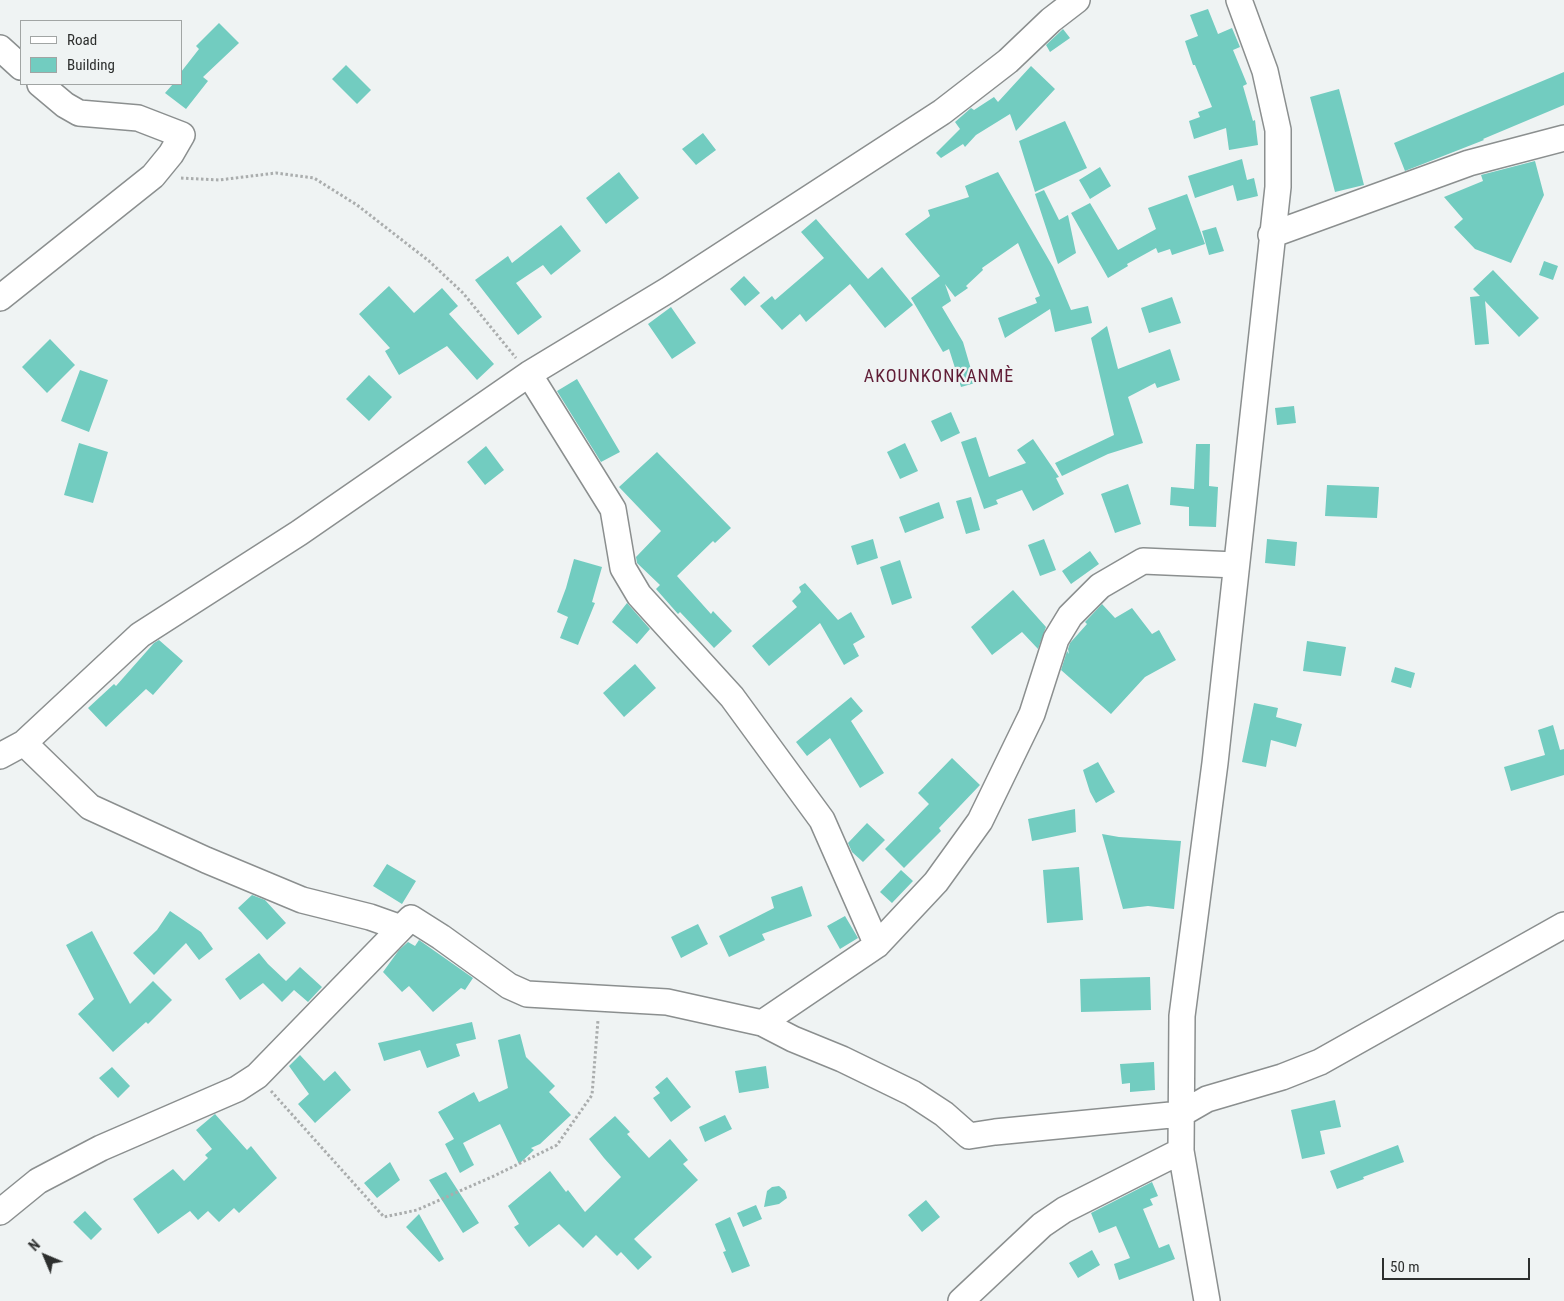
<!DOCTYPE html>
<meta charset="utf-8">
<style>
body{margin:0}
#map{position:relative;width:1564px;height:1301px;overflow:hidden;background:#eff3f3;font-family:"Roboto Condensed",sans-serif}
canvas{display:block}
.legend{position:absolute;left:20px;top:20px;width:162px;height:65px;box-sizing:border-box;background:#eff3f3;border:1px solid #a1a5a4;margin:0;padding:6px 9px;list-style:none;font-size:15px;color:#2d2f2e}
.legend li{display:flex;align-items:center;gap:10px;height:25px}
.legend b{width:25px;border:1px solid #a1a5a4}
.north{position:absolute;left:20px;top:1231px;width:50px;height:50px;-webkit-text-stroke:4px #eff3f3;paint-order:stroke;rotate:315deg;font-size:14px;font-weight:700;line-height:20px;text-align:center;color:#2d2f2e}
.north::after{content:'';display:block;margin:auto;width:18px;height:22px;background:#2d2f2e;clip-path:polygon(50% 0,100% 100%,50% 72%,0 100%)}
.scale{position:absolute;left:1382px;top:1258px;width:148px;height:22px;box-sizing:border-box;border:2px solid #2d2f2e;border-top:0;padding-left:6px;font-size:15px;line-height:18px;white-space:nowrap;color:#2d2f2e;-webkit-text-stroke:4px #eff3f3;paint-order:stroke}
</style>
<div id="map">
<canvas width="1564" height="1301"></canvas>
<ul class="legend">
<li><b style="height:6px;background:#fff"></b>Road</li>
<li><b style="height:14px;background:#72ccc0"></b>Building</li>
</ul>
<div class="north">N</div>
<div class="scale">50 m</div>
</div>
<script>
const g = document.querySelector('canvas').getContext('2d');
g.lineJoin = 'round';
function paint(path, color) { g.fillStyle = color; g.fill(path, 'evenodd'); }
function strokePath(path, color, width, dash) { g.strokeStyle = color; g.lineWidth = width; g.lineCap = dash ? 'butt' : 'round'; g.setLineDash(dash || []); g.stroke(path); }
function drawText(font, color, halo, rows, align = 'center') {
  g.font = font + ' "Roboto Condensed",sans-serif'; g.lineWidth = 4.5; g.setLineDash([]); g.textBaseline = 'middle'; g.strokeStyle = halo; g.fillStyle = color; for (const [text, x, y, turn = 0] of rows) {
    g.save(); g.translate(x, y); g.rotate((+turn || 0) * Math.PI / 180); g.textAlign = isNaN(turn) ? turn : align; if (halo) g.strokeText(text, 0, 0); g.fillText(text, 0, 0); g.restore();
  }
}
paint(new Path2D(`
 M1208,9l10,25 14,-6 8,19 -7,3 14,34 -4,2 10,35 2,-1 3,25 -29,5 -3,-22 -32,11 -5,-18 11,-4 -2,-5 14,-5 -17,-42h-2l-8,-24 13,-5 -8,-21z
 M219,23l20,20 -36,34 5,4 -22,28 -21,-16 8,-9h8v-12l18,-23 -3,-3z
 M1063,29l7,9 -20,14 -4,-7z
 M346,65l25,25 -14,14 -25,-25z
 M1031,66l24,23 -39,42 -6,-17 -34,21 -11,12 -2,-3 -22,14 -5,-5 24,-24 -5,-7 16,-14 3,2 20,-13 4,5z
 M1564,72v33l-81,34 1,1 -79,31 -11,-28z
 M1339,89l25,96 -29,7 -25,-95z
 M1065,121l22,47 -52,24 -16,-51z
 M703,133l13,17 -20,15 -14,-16z
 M1242,159l5,21 7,-2 4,18 -21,5 -4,-16 -38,13 -7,-22z
 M1535,161l9,34 -33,68 -36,-14 -21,-22 9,-8 -19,-22 39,-16 -2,-6z
 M1100,167l11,19 -21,13 -11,-19z
 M619,172l20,26 -33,26 -20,-26z
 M998,172l55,95 18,43 17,-4 4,17 -37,9 -5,-23 -45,29 -7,-20 39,-15 -2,-5 5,-2 -22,-53 -36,25 1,2 -17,16 2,2 -13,9 -10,-13 6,17 -9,6 21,35 12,41 -14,4 -12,-38 -6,3 -32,-54 29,-22 -35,-42 25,-18 -2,-6 41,-13 -4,-11z
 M1044,190l15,30 9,-5 8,38 -18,11 -23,-70z
 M1187,194l18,50 -33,11 -2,-6 -12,4 -2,-5 -29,16 1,2 -20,12 -37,-65 19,-10 28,47 38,-21 -8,-21z
 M816,219l52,60 14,-12 31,38 -28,23 -35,-44 -44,38 -6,-8 -18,16 -22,-24 12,-10 3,4 49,-42 -23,-26z
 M561,225l20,26 -30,24 -8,-10 -27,18 26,34 -24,18 -43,-55 33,-24 4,7z
 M1216,227l8,24 -15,4 -7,-24z
 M1544,261l14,5 -5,14 -14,-5z
 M1493,270l46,48 -20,19 -34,-36 4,43 -14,1 -5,-48 10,-1 -7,-7z
 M744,276l16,17 -15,13 -15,-17z
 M389,286l25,27 28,-25 16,18 -9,8 45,50 -17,16 -30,-34 -48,29 -14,-24 5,-3 -31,-34z
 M1172,297l9,26 -32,10 -8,-25z
 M671,307l25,36 -24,16 -24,-35z
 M1107,326l11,43 52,-20 10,31 -23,8 -2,-5 -27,14 15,46 -35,11 -46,22 -7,-13 59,-28 -23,-97z
 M50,339l25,26 -28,28 -25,-26z
 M80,370l28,10 -19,52 -28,-11z
 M369,375l23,22 -23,24 -23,-22z
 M577,379l43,73 -19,10 -44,-71z
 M1294,406l2,17 -19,2 -2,-17z
 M951,412l9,21 -19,9 -10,-21z
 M976,437l13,40 37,-14 -9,-13 16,-11 26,38 -3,1 8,16 -31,17 -11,-21 -26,10 2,4 -14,5 -23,-67z
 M79,443l29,9 -15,51 -29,-8z
 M905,443l13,28 -18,8 -13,-27z
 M1196,444h14l-1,42 9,1 -2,40 -27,-1v-19l-19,-2 1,-18 23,2z
 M486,446l18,24 -19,15 -18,-23z
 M657,452l74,76 -16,15 -2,-2 -36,35 34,38 2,-3 19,20 -18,17 -34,-36 -2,2 -22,-25 4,-4 -23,-22 -1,-6 25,-26 -42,-44z
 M1128,484l13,40 -26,9 -14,-39z
 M1327,485l52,2 -2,31 -52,-2z
 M971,497l9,33 -14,4 -10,-33z
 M939,502l5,16 -39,15 -6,-16z
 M873,539l5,19 -21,7 -6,-19z
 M1044,539l12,31 -16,6 -12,-31z
 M1267,539l30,3 -2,24 -30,-3z
 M1090,551l9,13 -28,20 -9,-13z
 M574,559l28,8 -10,35 3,1 -17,42 -18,-7 8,-21 -11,-5 9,-24z
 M900,560l12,38 -20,7 -12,-38z
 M805,583l33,37 13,-8 14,25 -12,7 6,12 -15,9 -24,-42 -51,43 -17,-20 45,-39 -5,-6 9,-9 -2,-5z
 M1013,590l33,37 -8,22 -16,-17 -30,23 -21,-28z
 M627,603l23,26 -13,15 -25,-22z
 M1102,604l13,14 17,-10 20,26 7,-4 17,30 -31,17 -34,37 -50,-44 6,-19 2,3 -1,-5 2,-6 17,-19 -2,-2z
 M159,640l24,21 -30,34 -7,-6 -40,38 -18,-19 26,-24 2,2 38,-43z
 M1307,641l39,6 -5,29 -38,-5z
 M635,664l21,24 -32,29 -21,-24z
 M1395,667l20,6 -4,15 -20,-6z
 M851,697l12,14 -12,10 33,52 -24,15 -30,-50 -23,18 -11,-14z
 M1254,703l24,5 -2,9 26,7 -6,23 -25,-7 -5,27 -24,-5z
 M1553,725l7,25 4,-1v26l-53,16 -7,-24 41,-12 -7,-25z
 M952,758l28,27 -41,43 2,3 -37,37 -19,-19 44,-45 -11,-11z
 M1098,762l17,30 -19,11 -6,-11 -7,-22z
 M1075,809l1,23 -44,9 -4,-22z
 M867,823l18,17 -22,22 -11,-10 -4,-9z
 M1102,834l17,3 62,4 -7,68 -26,-3 -25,3z
 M387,864l29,17 -14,23 -29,-18z
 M1079,867l4,53 -36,3 -4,-53z
 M901,870l12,11 -21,22 -12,-11z
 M802,886l10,30 -50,18 3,6 -36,17 -10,-21 55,-28 -3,-11z
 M252,895l13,5 21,23 -19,17 -29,-32z
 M170,911l31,21 12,17 -14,11 -13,-17 -32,32 -21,-22 24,-23z
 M845,916l13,22 -18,11 -13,-23z
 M698,924l10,20 -27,14 -10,-21z
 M92,931l38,73 23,-23 19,19 -24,24 -2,-2 -33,30 -35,-38 16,-15 -28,-54z
 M419,940l54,38 -8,12 -4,-2 -28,24 -24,-26 -7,6 -19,-20 16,-22 9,-8 7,4z
 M259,953l9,11 18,17 14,-14 22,20 -14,15 -14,-12 -12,12 -19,-19 -23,17 -15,-21z
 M1150,977l1,33 -70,2 -1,-33z
 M472,1022l4,17 -20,5 4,12 -33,12 -7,-18 -36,11 -6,-18z
 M520,1034l6,23 29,29 -6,6 22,23 -31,29 -9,4 3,2 -15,14 -19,-40 -37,19 11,22 -14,8 -15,-29 9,-5 -16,-27 36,-20 5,10 29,-14 -10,-48z
 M300,1055l24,26 11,-10 16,19 -36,33 -17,-19 11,-10 -20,-28z
 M1154,1062l1,28 -25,2v-9l-8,1 -2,-20z
 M766,1066l3,22 -30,5 -4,-22z
 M112,1067l18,19 -12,12 -19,-20z
 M667,1077l24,30 -20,15 -18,-24 7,-5 -5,-6z
 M1335,1100l6,27 -21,4 5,23 -23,5 -11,-49z
 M215,1114l32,36 4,-4 26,32 -38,35 -5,-5 -15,14 -11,-11 -10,9 -8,-9 -32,23 -25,-35 40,-30 11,12 24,-23 -3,-3 7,-6 -16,-19z
 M725,1115l7,14 -27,13 -6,-15z
 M615,1116l15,16 -3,2 22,24 21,-19 18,21 -5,4 15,16 -64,59 18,18 -14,13 -17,-18 -4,4 -21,-21 -13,13 -24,-24 -30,23 -15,-20 5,-3 -11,-18 42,-35 16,21 2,-2 17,22 36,-35 -17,-19 -15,-19z
 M1398,1145l6,17 -41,15 1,2 -27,10 -7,-18z
 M390,1162l10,18 -23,18 -13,-15z
 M446,1172l33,51 -16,10 -34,-53z
 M1152,1182l6,14 -8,3 3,6 -10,4 16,39 10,-4 6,15 -56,21 -5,-16 16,-6 -14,-32 -17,7 -8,-20z
 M779,1186l6,5 2,7 -8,6 -15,3 3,-16 5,-4z
 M926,1200l14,17 -18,15 -14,-17z
 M756,1205l6,14 -19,8 -6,-14z
 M85,1211l17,18 -11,11 -18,-18z
 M419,1214l25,45 -5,3 -33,-35z
 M730,1217l20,49 -18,7 -9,-21 3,-1 -11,-27z
 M1092,1250l8,15 -22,13 -9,-15z`), '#72ccc0');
const minor = new Path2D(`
 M0,48l21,19
 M1271,235l198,-72 95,-25
 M0,298l153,-122 18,-22 11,-19 -44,-17 -59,-5 -14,-8 -25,-21
 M529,374l84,135 10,59 16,27 93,102 90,123 55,125
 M24,743l66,64 116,53 96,40 68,17 31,11 10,-10 30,19 68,49 18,8 140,8 95,21 31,16 49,20 70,34 32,21 25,22 26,-4 186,-18 26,-15 75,-22 38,-15 244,-137
 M0,756l24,-13 116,-108 159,-102 230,-159 139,-84 274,-178 66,-51 43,-41 26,-20
 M762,1023l115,-78 59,-63 44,-61 52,-107 24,-75 14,-23 30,-30 43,-25 93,4
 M0,1212l38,-31 63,-33 136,-59 20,-13 144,-148
 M961,1301l81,-76 22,-15 117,-59
 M1207,1301l-26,-150 1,-135 33,-253 63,-576v-57l-13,-59 -26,-71`);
strokePath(minor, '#8b8f8f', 28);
strokePath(new Path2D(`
 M181,178l38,2 57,-7 38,5 43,27 72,56 34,32 53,65
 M271,1091l113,126 33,-7 79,-35 61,-30 35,-50 6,-75`), '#aaadad', 3, [2.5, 2.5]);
strokePath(minor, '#fff', 25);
g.letterSpacing = '1px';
drawText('18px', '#601d36', '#eff3f3', [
 ["AKOUNKONKANMÈ",939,377]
]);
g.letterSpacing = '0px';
</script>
